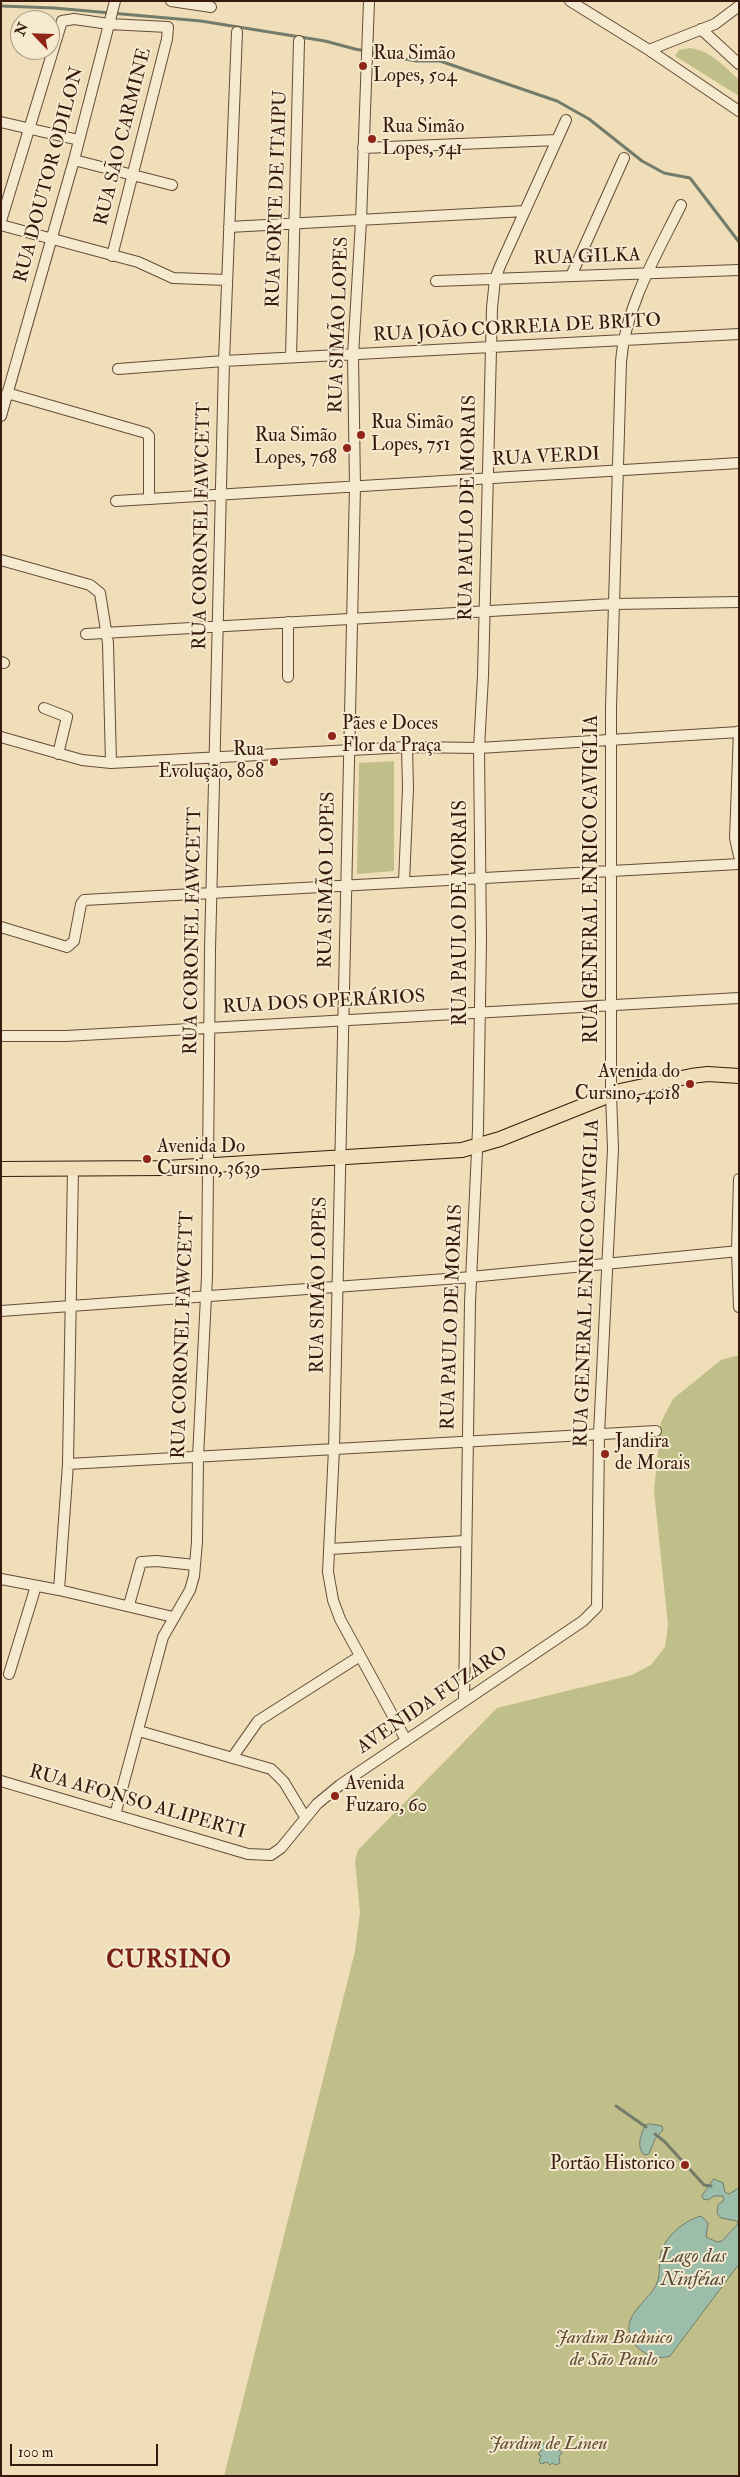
<!DOCTYPE html>
<meta charset="utf-8">
<style>
body{margin:0}
#map{position:relative;width:740px;height:2477px;overflow:hidden;background:#efdeb7;font-family:"IM FELL Double Pica",serif}
canvas{display:block}
.frame{position:absolute;inset:0;border:2px solid #371a0d;pointer-events:none}
.north{position:absolute;left:10px;top:10px;width:50px;height:50px;box-sizing:border-box;background:#f5ead0;border:1px solid #a99782;border-radius:50%;rotate:294deg;font-size:14px;font-weight:700;line-height:20px;text-align:center;color:#371a0d}
.north::after{content:'';display:block;margin:auto;width:18px;height:22px;background:#8f2418;clip-path:polygon(50% 0,100% 100%,50% 72%,0 100%)}
.scale{position:absolute;left:10px;top:2444px;width:148px;height:22px;box-sizing:border-box;border:2px solid #371a0d;border-top:0;padding-left:6px;font-size:15px;line-height:18px;white-space:nowrap;color:#371a0d;-webkit-text-stroke:4px #f5ead0;paint-order:stroke}
</style>
<div id="map">
<canvas width="740" height="2477"></canvas>
<div class="frame"></div>
<div class="north">N</div>
<div class="scale">100 m</div>
</div>
<script>
const g = document.querySelector('canvas').getContext('2d');
g.lineJoin = 'round';
function paint(path, color) { g.fillStyle = color; g.fill(path, 'evenodd'); }
function strokePath(path, color, width, dash) { g.strokeStyle = color; g.lineWidth = width; g.lineCap = dash ? 'butt' : 'round'; g.setLineDash(dash || []); g.stroke(path); }
function drawText(font, color, halo, rows, align = 'center') {
  g.font = font + ' "IM FELL Double Pica",serif'; g.lineWidth = 4; g.setLineDash([]); g.textBaseline = 'middle'; g.strokeStyle = halo; g.fillStyle = color; for (const [text, x, y, turn = 0] of rows) {
    g.save(); g.translate(x, y); g.rotate((+turn || 0) * Math.PI / 180); g.textAlign = isNaN(turn) ? turn : align; if (halo) g.strokeText(text, 0, 0); g.fillText(text, 0, 0); g.restore();
  }
}
paint(new Path2D(`
 M690,48c21,3 34,18 49,32v16l-64,-40 4,-6z
 M394,761v110l-37,3 2,-111z
 M739,1355v1121h-515l131,-525 5,-38 -5,-52 3,-11 139,-142 135,-33 19,-10 14,-18 3,-22 -14,-134 7,-69 12,-23 48,-39z`), '#c0bf89');
const water = new Path2D(`
 M651,2124l11,2 1,4 -8,9 -6,15 -5,1c-8,-9 -3,-20 1,-30z
 M714,2179l9,4 2,9 4,2 10,-6v76l-69,92c-19,7 -47,-12 -40,-35 5,-15 24,-26 28,-41 2,-7 1,-16 2,-23 3,-19 23,-36 41,-41l7,7 -2,14 11,5 5,-1 16,-17 -1,-3 -16,-3 -4,-5 1,-8 6,-5 -1,-4h-9l-6,4 -5,-1 -1,-3z
 M550,2441l3,3 4,-2 3,2 -1,6 3,3 -3,3 1,7 -4,2 -4,-2 -2,2 -3,-3 -6,2 -2,-3 2,-5 -3,-2 3,-3 -1,-6 3,-2 4,1z`);
paint(water, '#9bbda9');
strokePath(water, '#737c6b', 1);
strokePath(new Path2D(`
 M1,6l53,2 147,13 124,20 30,8 61,12h24l117,40 32,18 53,42 22,12 26,5 49,64
 M616,2106l30,21
 M655,2134l10,8 39,43 7,1`), '#737c6b', 3);
const minor = new Path2D(`
 M171,1l40,6
 M369,1l-8,220 -8,134 2,131 -21,963 -6,123 5,28 7,19 66,121
 M570,1l79,49 90,61
 M701,29l38,35
 M649,50l66,-26 24,-18
 M1,122l78,18
 M363,148l194,-8
 M74,160l98,25
 M1,221l61,-200 12,-2 35,5 59,3 -1,12 -55,217
 M1,225l137,37 35,16 54,2
 M229,227l296,-16
 M571,276l53,-118
 M436,281l303,-11
 M291,357l8,-316
 M118,369l106,-8 515,-27
 M7,393l139,40 3,3v63
 M1,416l73,-256 41,-159
 M116,501l623,-38
 M1,560l89,25 10,8 8,50 3,120
 M86,634l527,-30 126,-2
 M1,662l3,1
 M288,677v-55
 M44,708l23,9 -9,37
 M739,731l-4,107 4,18
 M1,737l81,23 29,3 296,-16 72,1 260,-16
 M404,882l4,-94 -1,-41
 M1,927l66,20 7,-6 7,-37 3,-4 655,-36
 M1,1036h65l673,-38
 M739,1179l-2,72 2,56
 M1,1311l459,-33 279,-27
 M68,1464l588,-33
 M330,1549l135,-8
 M1,1579l58,11 114,27
 M59,1590l9,-126 5,-295
 M129,1605l12,-43 15,-1 39,4
 M9,1674l27,-88
 M464,1700l6,-398 8,-173 3,-188 -2,-193 4,-72 9,-368 3,-29 5,-13 66,-146
 M139,1731l132,38 13,13 21,35
 M232,1758l26,-37 102,-65
 M1,1781l247,73 23,1 10,-7 36,-44 23,-19 243,-164 14,-14 2,-173 14,-285 -2,-55v-387l10,-345c4,-55 36,-108 60,-157
 M115,1815l48,-178 27,-47 4,-14 3,-34 1,-85 9,-181 3,-326 14,-589 13,-329`);
const major = new Path2D(`
 M1,1169l164,-1 297,-18 38,-11 120,-48 71,-15 17,-2 31,2`);
strokePath(minor, '#654b38', 12);
strokePath(major, '#371a0d', 16);
strokePath(minor, '#f5ead0', 10);
strokePath(major, '#efdeb7', 14);
for (const [x, y, r, color] of [
 [363,66,5,"#8f2418"],
 [372,139,5,"#8f2418"],
 [361,435,5,"#8f2418"],
 [347,448,5,"#8f2418"],
 [332,736,5,"#8f2418"],
 [274,762,5,"#8f2418"],
 [690,1084,5,"#8f2418"],
 [147,1159,5,"#8f2418"],
 [605,1454,5,"#8f2418"],
 [335,1796,5,"#8f2418"],
 [685,2165,5,"#8f2418"]
]) { const dot = new Path2D(); dot.arc(x, y, r, 0, 2 * Math.PI); g.fillStyle = color; g.fill(dot); strokePath(dot, '#f5ead0', 2); }
drawText('19px', '#371a0d', '#f5ead0', [
 ["Rua Simão",373,55],
 ["Lopes, 504",373,77],
 ["Rua Simão",382,128],
 ["Lopes, 541",382,150],
 ["Rua Simão",371,424],
 ["Lopes, 751",371,446],
 ["Rua Simão",337,437,"right"],
 ["Lopes, 768",337,459,"right"],
 ["Pães e Doces",342,725],
 ["Flor da Praça",342,747],
 ["Rua",264,751,"right"],
 ["Evolução, 808",264,773,"right"],
 ["Avenida do",680,1073,"right"],
 ["Cursino, 4018",680,1095,"right"],
 ["Avenida Do",157,1148],
 ["Cursino, 3639",157,1170],
 ["Jandira",615,1443],
 ["de Morais",615,1465],
 ["Avenida",345,1785],
 ["Fuzaro, 60",345,1807],
 ["Portão Historico",675,2165,"right"]
], 'left');
drawText('19px', '#371a0d', '#f5ead0', [
 ["RUA SÃO CARMINE",124,137,-76],
 ["RUA DOUTOR ODILON",50,175,-75],
 ["RUA FORTE DE ITAIPU",278,199,-88],
 ["RUA GILKA",587,258,-2],
 ["RUA SIMÃO LOPES",340,325,-88],
 ["RUA JOÃO CORREIA DE BRITO",517,329,-3],
 ["RUA VERDI",546,458,-3],
 ["RUA PAULO DE MORAIS",469,508,-89],
 ["RUA CORONEL FAWCETT",203,526,-89],
 ["RUA GENERAL ENRICO CAVIGLIA",593,879,-90],
 ["RUA SIMÃO LOPES",328,880,-89],
 ["RUA PAULO DE MORAIS",462,913,-90],
 ["RUA CORONEL FAWCETT",194,931,-89],
 ["RUA DOS OPERÁRIOS",324,1003,-3],
 ["RUA GENERAL ENRICO CAVIGLIA",588,1283,-88],
 ["RUA SIMÃO LOPES",320,1285,-89],
 ["RUA PAULO DE MORAIS",453,1317,-88],
 ["RUA CORONEL FAWCETT",184,1335,-88],
 ["AVENIDA FUZARO",433,1701,-34],
 ["RUA AFONSO ALIPERTI",137,1803,16]
]);
drawText('italic 19px', '#604c32', '#f5ead0', [
 ["Jardim Botânico",614,2339],
 ["de São Paulo",614,2361],
 ["Jardim de Lineu",548,2445]
]);
drawText('italic 20px', '#554b3c', '#f5ead0', [
 ["Lago das",693,2258],
 ["Ninféias",693,2281]
]);
g.letterSpacing = '1px';
drawText('bold 24px', '#7a1f14', '#f5ead0', [
 ["CURSINO",169,1962]
]);
g.letterSpacing = '0px';
</script>
